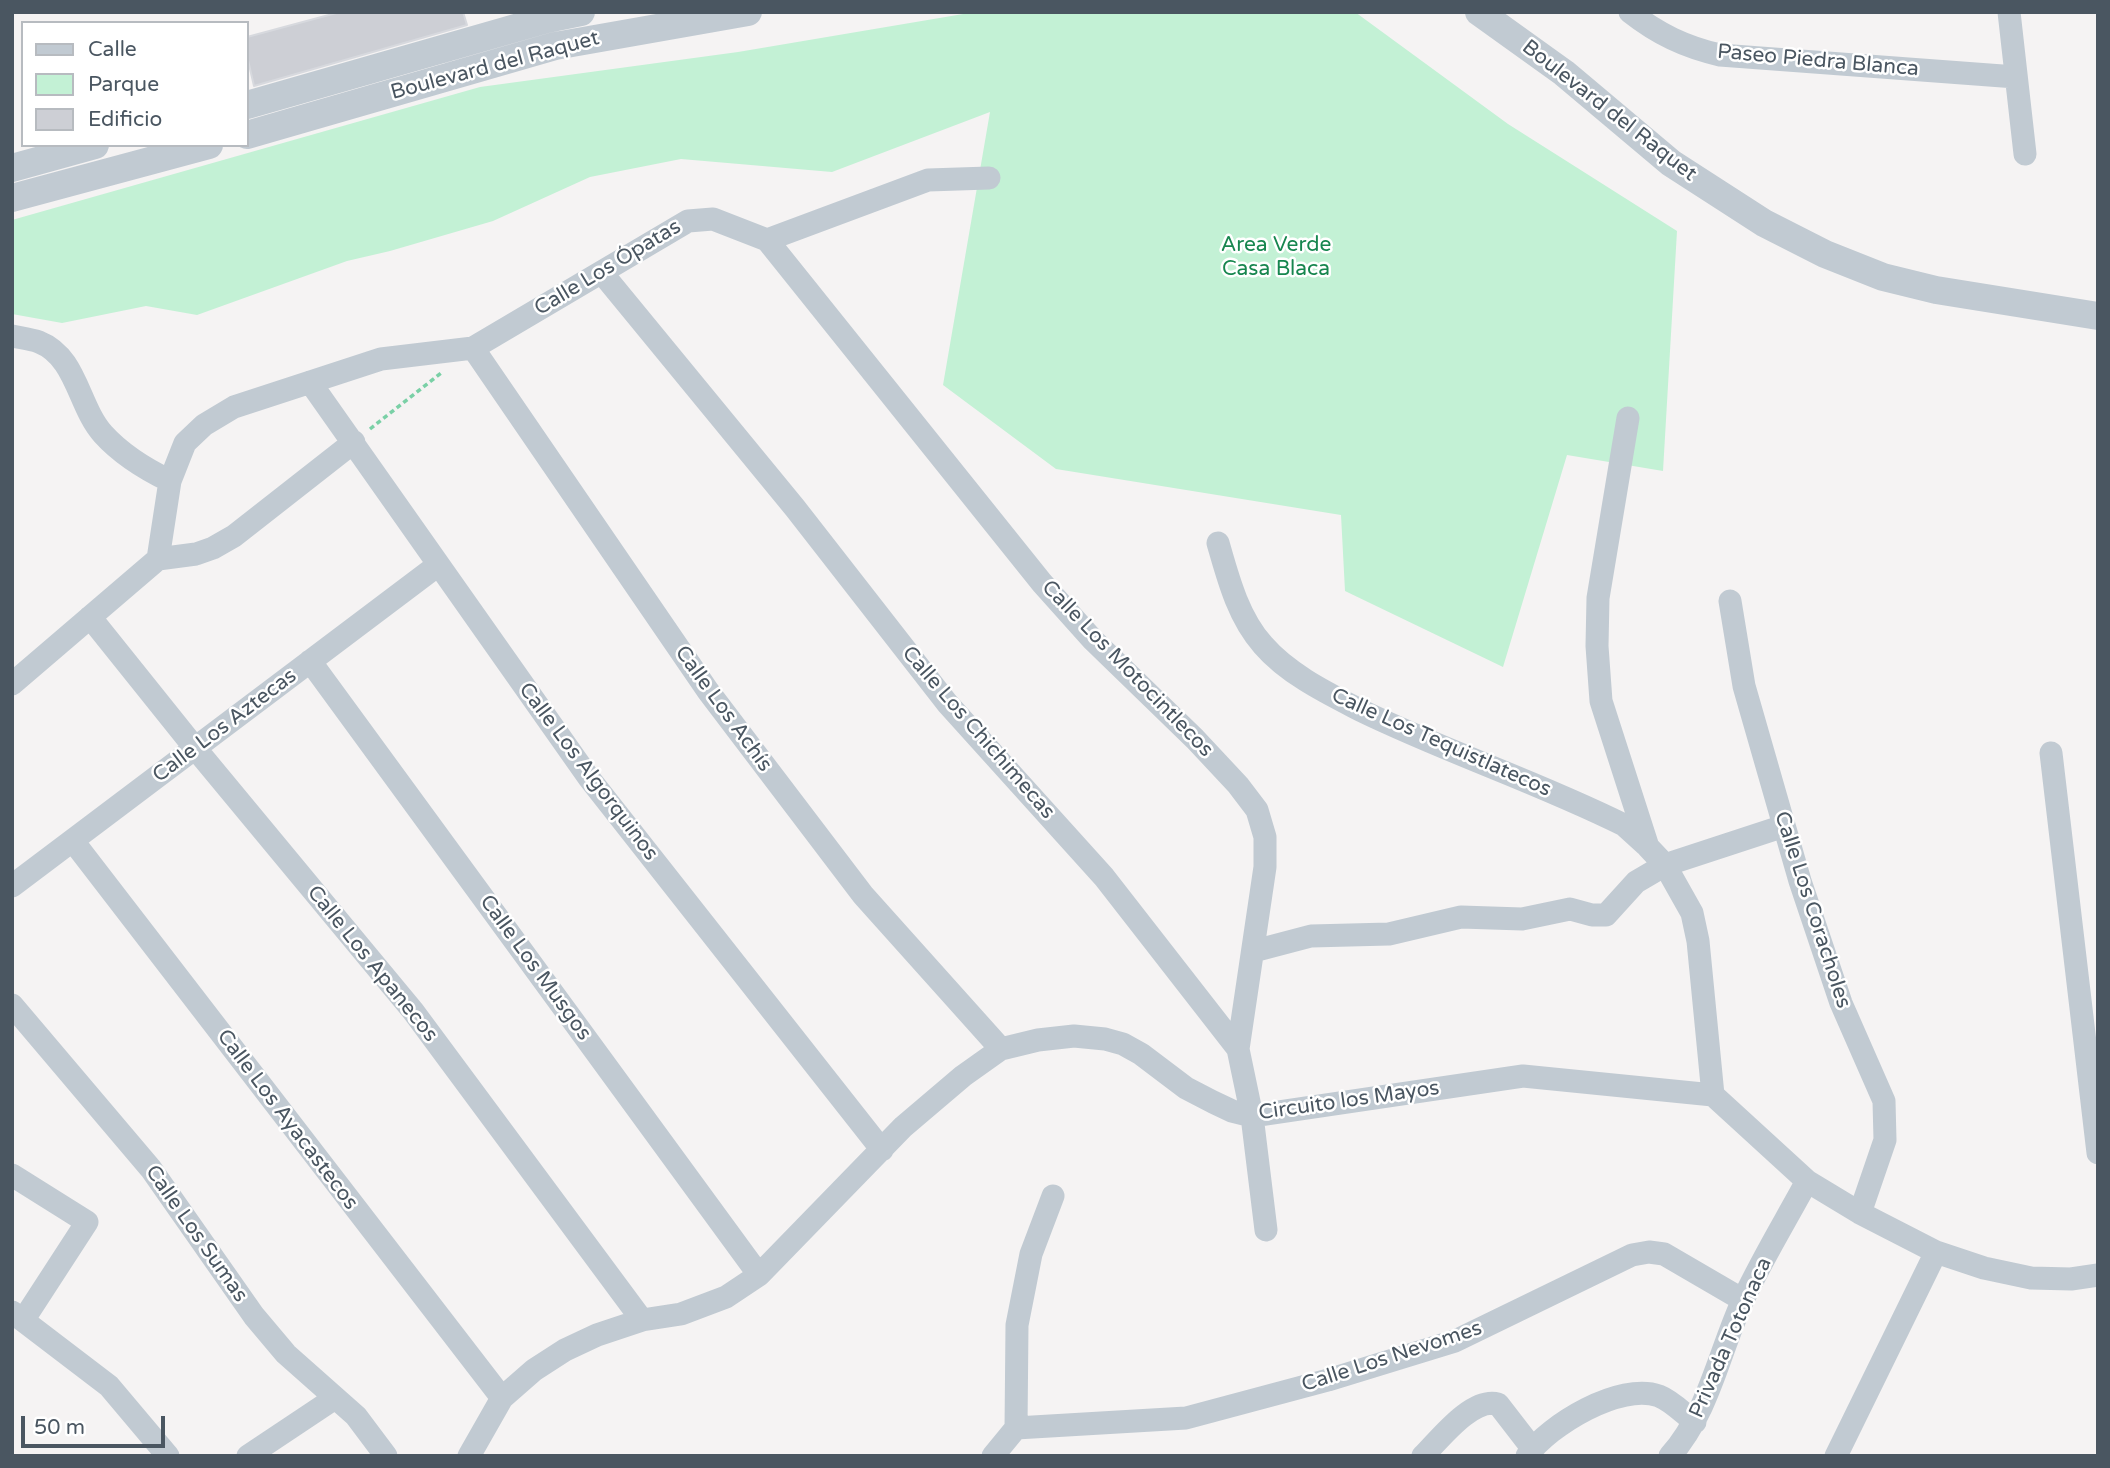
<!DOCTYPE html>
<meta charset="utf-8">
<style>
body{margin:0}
#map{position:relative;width:2110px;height:1468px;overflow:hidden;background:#f5f3f3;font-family:"Varela Round",sans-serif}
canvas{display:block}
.frame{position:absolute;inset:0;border:14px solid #4a5661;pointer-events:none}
.legend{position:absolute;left:21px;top:21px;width:228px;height:126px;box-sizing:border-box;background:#fff;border:2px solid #b7bbc0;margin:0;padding:9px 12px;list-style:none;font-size:21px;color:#4a5661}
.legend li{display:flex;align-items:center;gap:14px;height:35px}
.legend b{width:35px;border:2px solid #b7bbc0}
.scale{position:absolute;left:21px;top:1416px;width:144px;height:32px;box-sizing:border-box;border:4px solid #4a5661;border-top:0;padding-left:9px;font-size:21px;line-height:24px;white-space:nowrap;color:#4a5661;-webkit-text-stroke:5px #fff;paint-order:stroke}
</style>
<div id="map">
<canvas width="2110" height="1468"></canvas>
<div class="frame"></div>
<ul class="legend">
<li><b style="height:9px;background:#c1cad2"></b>Calle</li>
<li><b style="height:19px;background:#c3f1d5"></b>Parque</li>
<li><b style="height:19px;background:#cdcfd5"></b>Edificio</li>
</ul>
<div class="scale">50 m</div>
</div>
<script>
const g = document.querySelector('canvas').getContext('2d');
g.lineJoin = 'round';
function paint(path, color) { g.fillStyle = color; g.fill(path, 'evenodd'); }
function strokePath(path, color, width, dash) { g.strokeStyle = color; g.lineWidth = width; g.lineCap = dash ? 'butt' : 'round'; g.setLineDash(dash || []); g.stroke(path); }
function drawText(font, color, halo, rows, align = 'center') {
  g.font = font + ' "Varela Round",sans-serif'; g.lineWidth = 5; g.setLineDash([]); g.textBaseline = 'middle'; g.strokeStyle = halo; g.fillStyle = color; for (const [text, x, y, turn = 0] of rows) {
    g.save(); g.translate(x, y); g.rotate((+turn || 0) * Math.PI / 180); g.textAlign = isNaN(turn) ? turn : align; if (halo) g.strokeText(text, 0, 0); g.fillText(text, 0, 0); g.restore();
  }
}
paint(new Path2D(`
 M975,12h380l153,112 169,107 -14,240 -96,-16 -64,212 -158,-76 -4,-76 -285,-46 -113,-84 47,-273 -158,60 -151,-13 -91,18 -97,44 -103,30 -43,10 -150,54 -51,-9 -84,17 -50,-9v-94l468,-133 258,-35z`), '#c3f1d5');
const building = new Path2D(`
 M340,12h123l4,13 -213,61 -7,-30v-19z`);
paint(building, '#cdcfd5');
strokePath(building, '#d7d9de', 2);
strokePath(new Path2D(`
 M370,429l71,-56`), '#7ad0a6', 3.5, [5, 3.5]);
strokePath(new Path2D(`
 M1630,12c28,22 55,35 90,43l296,22
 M2009,12l16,142
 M767,240l275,343 51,57 102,99 43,46 19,25 8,27v30l-27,182
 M602,273l193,235 152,195 157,174 134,172 14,67 14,114
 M12,336c9,2 19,3 27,6 38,15 39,64 64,92 19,21 42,35 67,47
 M473,348l235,343 155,204 138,154
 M310,382l279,396 293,372
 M1628,418l-30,180 -1,48 4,55 47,146 17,18 27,48 6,28 15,154
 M1218,543c10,35 20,74 45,102 25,29 64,48 97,65 86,42 178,72 264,115l22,20
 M158,559l12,-78 15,-38 19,-18 30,-18 147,-48 92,-11 215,-127 25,-2 54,21 161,-60 61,-2
 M1730,601l14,85 56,195 41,122 43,98 1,39 -25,73
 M90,617l105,131 218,263 229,309
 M310,661l449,614
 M12,684l146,-125 38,-5 17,-6 21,-12 120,-94
 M2051,753l47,400
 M73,841l429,557
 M12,886l426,-321
 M1254,951l57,-15 78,-2 72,-17 61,2 48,-10 22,6h14l30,-33 29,-17 119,-39
 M12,1005l139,164 103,147 32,38 70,62 30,40
 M12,1175l75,47 -63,97
 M12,1312l97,74 59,70
 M1016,1428l170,-10 142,-38 127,-39 177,-86 17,-3 15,2 79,46
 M1016,1428l1,-103 14,-71 22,-58
 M248,1456l87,-58
 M469,1456l33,-58 32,-28 31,-20 32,-15 45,-15 39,-6 45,-17 33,-22 144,-148 60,-51 38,-27 37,-9 36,-4 31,3 18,5 18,10 45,34 27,14 19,9 20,5 271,-40 190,19 94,86 53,32 76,39 48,16 47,10 40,1 27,-4
 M993,1456l23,-28
 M1423,1456c17,-17 49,-59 75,-52l34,44
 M1527,1456c22,-31 93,-74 132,-60 13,5 25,18 36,26
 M1670,1456c39,-44 49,-104 73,-156 19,-41 43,-80 64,-119
 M1836,1456l100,-204`), '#c1cad2', 23);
strokePath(new Path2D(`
 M1479,12l85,61 107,90 93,60 61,31 58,23 53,13 162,26
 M247,105l300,-86 34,-7
 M247,135l308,-89 193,-34
 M12,168l83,-23
 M12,198l197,-53`), '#c1cad2', 28);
drawText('21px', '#4a5661', '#fff', [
 ["Paseo Piedra Blanca",1818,61,5],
 ["Boulevard del Raquet",495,66,-15],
 ["Boulevard del Raquet",1609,111,38],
 ["Calle Los Ópatas",608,268,-31],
 ["Calle Los Motocintlecos",1127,669,46],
 ["Calle Los Achís",723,709,54],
 ["Calle Los Aztecas",225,726,-37],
 ["Calle Los Chichimecas",978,733,49],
 ["Calle Los Tequistlatecos",1441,743,24],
 ["Calle Los Algorquinos",588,772,53],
 ["Calle Los Coracholes",1812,910,72],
 ["Calle Los Apanecos",372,964,51],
 ["Calle Los Musgos",535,968,54],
 ["Circuito los Mayos",1349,1101,-8],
 ["Calle Los Ayacastecos",287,1120,53],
 ["Calle Los Sumas",196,1234,55],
 ["Privada Totonaca",1731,1338,-66],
 ["Calle Los Nevomes",1392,1357,-18]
]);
drawText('21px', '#17864f', '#fff', [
 ["Area Verde",1276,245],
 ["Casa Blaca",1276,269]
]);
</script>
